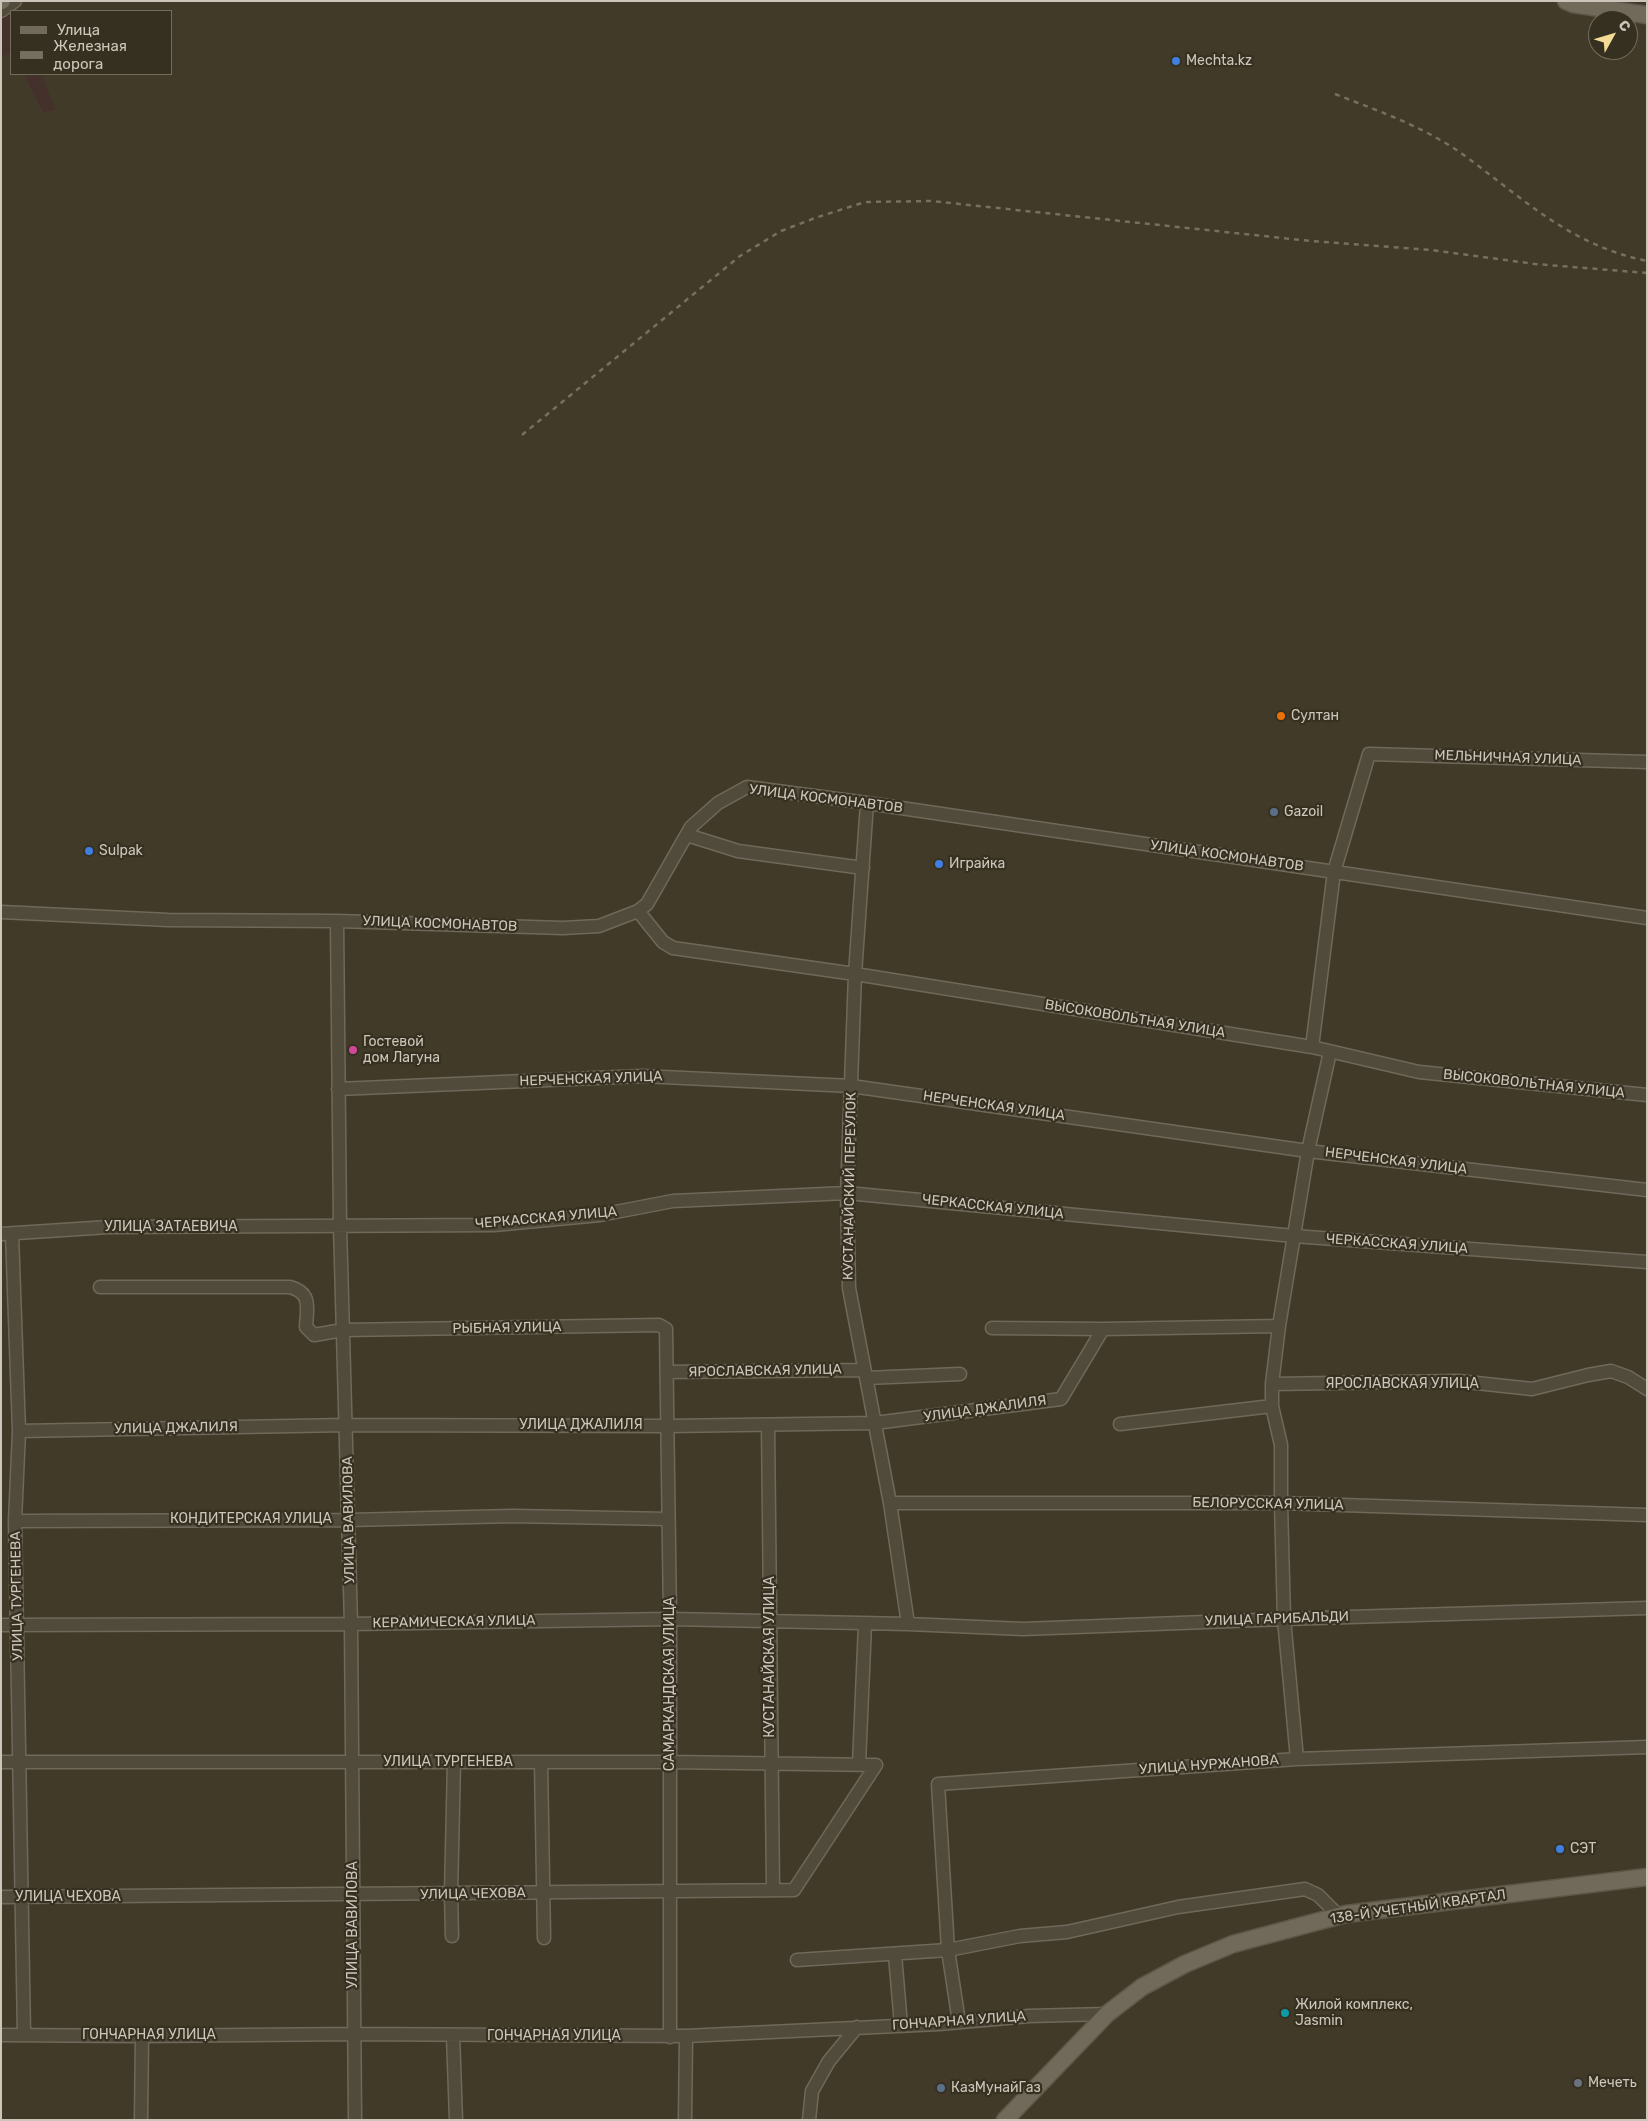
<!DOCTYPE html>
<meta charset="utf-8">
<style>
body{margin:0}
#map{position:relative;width:1648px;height:2121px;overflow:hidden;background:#413a28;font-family:Rubik,sans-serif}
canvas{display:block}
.frame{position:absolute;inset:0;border:2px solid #cbc6b9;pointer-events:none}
.legend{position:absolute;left:10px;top:10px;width:162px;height:65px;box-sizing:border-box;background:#363021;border:1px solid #726c5e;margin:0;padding:6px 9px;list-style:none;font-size:15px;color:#cbc6b9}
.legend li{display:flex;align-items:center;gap:10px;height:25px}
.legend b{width:25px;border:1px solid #726c5e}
.north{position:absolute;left:1588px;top:10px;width:50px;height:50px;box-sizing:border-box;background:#363021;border:1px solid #726c5e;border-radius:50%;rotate:51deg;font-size:14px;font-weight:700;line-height:20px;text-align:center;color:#cbc6b9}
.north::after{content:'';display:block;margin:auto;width:18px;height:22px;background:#f3db96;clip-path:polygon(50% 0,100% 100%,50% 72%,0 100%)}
</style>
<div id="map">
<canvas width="1648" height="2121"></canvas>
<div class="frame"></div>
<ul class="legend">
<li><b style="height:6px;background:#716a5a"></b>Улица</li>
<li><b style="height:6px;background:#77705f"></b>Железная дорога</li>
</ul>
<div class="north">С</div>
</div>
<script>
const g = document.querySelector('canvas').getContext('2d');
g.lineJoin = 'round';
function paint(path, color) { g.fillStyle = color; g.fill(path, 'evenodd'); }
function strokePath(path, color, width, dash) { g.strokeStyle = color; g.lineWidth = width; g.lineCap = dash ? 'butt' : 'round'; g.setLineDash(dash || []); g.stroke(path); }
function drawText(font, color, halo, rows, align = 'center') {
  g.font = font + ' Rubik,sans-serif'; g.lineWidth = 4.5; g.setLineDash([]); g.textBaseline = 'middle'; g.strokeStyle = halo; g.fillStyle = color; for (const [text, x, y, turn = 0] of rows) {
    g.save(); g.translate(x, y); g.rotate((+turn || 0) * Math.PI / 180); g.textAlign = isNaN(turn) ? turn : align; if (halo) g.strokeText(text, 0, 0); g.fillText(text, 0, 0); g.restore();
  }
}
paint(new Path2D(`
 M11,14v38l-10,5v-39z
 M24,74h18l13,36 -12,2z`), '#44312c');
const minor = new Path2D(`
 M1,11l14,-10
 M867,803l-12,171 -8,219 2,95 41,215 18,121
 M687,835l51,16 125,17
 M638,911l25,31 10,6 182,26 457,73 107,25 228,23
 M1,912l167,8 169,1 226,7 36,-2 39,-15 9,-7 44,-77 27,-24 29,-16 120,16 780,115
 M337,921l3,305 11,398 4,496
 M1312,1047l22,-175 35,-118 278,8
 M338,1089l304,-13 209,10 457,65 339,39
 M1,1234l108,-7 385,-2 106,-10 73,-14 174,-8 447,43 353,26
 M12,1234l7,197 -4,90 9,513
 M100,1287h190c22,6 17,21 16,40l8,8 29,-5 316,-5 7,4 4,290v418
 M992,1328l111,1 176,-3
 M667,1372l197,-2
 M866,1378l94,-4
 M1272,1384l186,-3 74,8 56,-14 23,-4 17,6 19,12
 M1120,1424l152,-18
 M768,1425l5,464
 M19,1431l327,-6 322,1 207,-3 186,-24 42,-70
 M890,1503h391l366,12
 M15,1521l334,-1 164,-4 155,3
 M1,1625l350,-1 319,-5 238,5 115,5 261,-10 363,-11
 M1297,1759l-13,-140 -3,-116v-58l-9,-39v-22l7,-58 29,-175 22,-99
 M1,1762h669l206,3
 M541,1762l3,176
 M859,1764l6,-140
 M1,1897l793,-7 82,-125
 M452,1936l-1,-42 3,-132
 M895,1955l6,70
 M797,1960l151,-10 72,-14 47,-4 111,-25 127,-18 13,6 21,21
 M959,2022l-11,-72 -10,-166 359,-25 350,-12
 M1,2035l141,1 211,-2 333,2 253,-12 90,-8 78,-2
 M453,2035l3,85
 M141,2120l1,-84
 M685,2120l1,-84
 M809,2120l3,-29 17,-30 28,-34`);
const major = new Path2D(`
 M1,1h1
 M1566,1l7,3 74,11
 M1005,2120l102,-106 35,-27 43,-23 48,-20 113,-30 301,-37`);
strokePath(minor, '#6e695a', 15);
strokePath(major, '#5d5749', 19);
strokePath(minor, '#514b3c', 12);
strokePath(major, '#716a5a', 16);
strokePath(new Path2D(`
 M1335,94c46,18 90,33 130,62 60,44 105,89 182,105
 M522,435l218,-179 41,-25 34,-13 50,-16 66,-1 380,40 120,9 104,14 112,9`), '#77705f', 2.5, [5, 5]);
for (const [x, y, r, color] of [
 [1176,61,5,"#3f7fe0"],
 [1281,716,5,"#e8710a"],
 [1274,812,5,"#5c6f8a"],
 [89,851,5,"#3f7fe0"],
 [939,864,5,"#3f7fe0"],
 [353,1050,5,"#d1479c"],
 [1560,1849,5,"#3f7fe0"],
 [1285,2013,5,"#0f9aa8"],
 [1578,2083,5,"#6b7280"],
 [941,2088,5,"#5c6f8a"]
]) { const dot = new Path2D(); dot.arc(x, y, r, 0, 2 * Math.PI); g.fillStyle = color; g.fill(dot); strokePath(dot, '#363021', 2); }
drawText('14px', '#cbc6b9', '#363021', [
 ["Mechta.kz",1186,61],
 ["Султан",1291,716],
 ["Gazoil",1284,812],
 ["Sulpak",99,851],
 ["Играйка",949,864],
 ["Гостевой",363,1042],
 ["дом Лагуна",363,1058],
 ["СЭТ",1570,1849],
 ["Жилой комплекс,",1295,2005],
 ["Jasmin",1295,2021],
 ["Мечеть",1588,2083],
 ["КазМунайГаз",951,2088]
], 'left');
drawText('14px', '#cbc6b9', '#363021', [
 ["МЕЛЬНИЧНАЯ УЛИЦА",1508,758,2],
 ["УЛИЦА КОСМОНАВТОВ",826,799,7],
 ["УЛИЦА КОСМОНАВТОВ",1227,856,8],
 ["УЛИЦА КОСМОНАВТОВ",440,924,2],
 ["ВЫСОКОВОЛЬТНАЯ УЛИЦА",1135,1019,9],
 ["НЕРЧЕНСКАЯ УЛИЦА",591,1079,-2],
 ["ВЫСОКОВОЛЬТНАЯ УЛИЦА",1534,1084,6],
 ["НЕРЧЕНСКАЯ УЛИЦА",994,1106,8],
 ["НЕРЧЕНСКАЯ УЛИЦА",1396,1161,7],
 ["КУСТАНАЙСКИЙ ПЕРЕУЛОК",850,1186,-89],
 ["ЧЕРКАССКАЯ УЛИЦА",993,1207,6],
 ["ЧЕРКАССКАЯ УЛИЦА",546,1218,-5],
 ["УЛИЦА ЗАТАЕВИЧА",171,1227],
 ["ЧЕРКАССКАЯ УЛИЦА",1397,1244,4],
 ["РЫБНАЯ УЛИЦА",507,1328,-1],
 ["ЯРОСЛАВСКАЯ УЛИЦА",765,1371,-1],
 ["ЯРОСЛАВСКАЯ УЛИЦА",1402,1384],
 ["УЛИЦА ДЖАЛИЛЯ",985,1409,-8],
 ["УЛИЦА ДЖАЛИЛЯ",581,1425],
 ["УЛИЦА ДЖАЛИЛЯ",176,1428,-1],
 ["БЕЛОРУССКАЯ УЛИЦА",1268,1504,1],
 ["КОНДИТЕРСКАЯ УЛИЦА",251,1519],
 ["УЛИЦА ВАВИЛОВА",349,1520,-91],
 ["УЛИЦА ТУРГЕНЕВА",17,1596,-91],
 ["УЛИЦА ГАРИБАЛЬДИ",1277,1619,-2],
 ["КЕРАМИЧЕСКАЯ УЛИЦА",454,1622,-1],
 ["КУСТАНАЙСКАЯ УЛИЦА",770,1657,-90],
 ["САМАРКАНДСКАЯ УЛИЦА",670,1684,-90],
 ["УЛИЦА ТУРГЕНЕВА",448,1762],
 ["УЛИЦА НУРЖАНОВА",1209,1765,-4],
 ["УЛИЦА ЧЕХОВА",473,1894,-1],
 ["УЛИЦА ЧЕХОВА",68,1897],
 ["138-Й УЧЕТНЫЙ КВАРТАЛ",1418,1907,-8],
 ["УЛИЦА ВАВИЛОВА",353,1925,-90],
 ["ГОНЧАРНАЯ УЛИЦА",959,2021,-4],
 ["ГОНЧАРНАЯ УЛИЦА",149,2035],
 ["ГОНЧАРНАЯ УЛИЦА",554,2036]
]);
</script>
